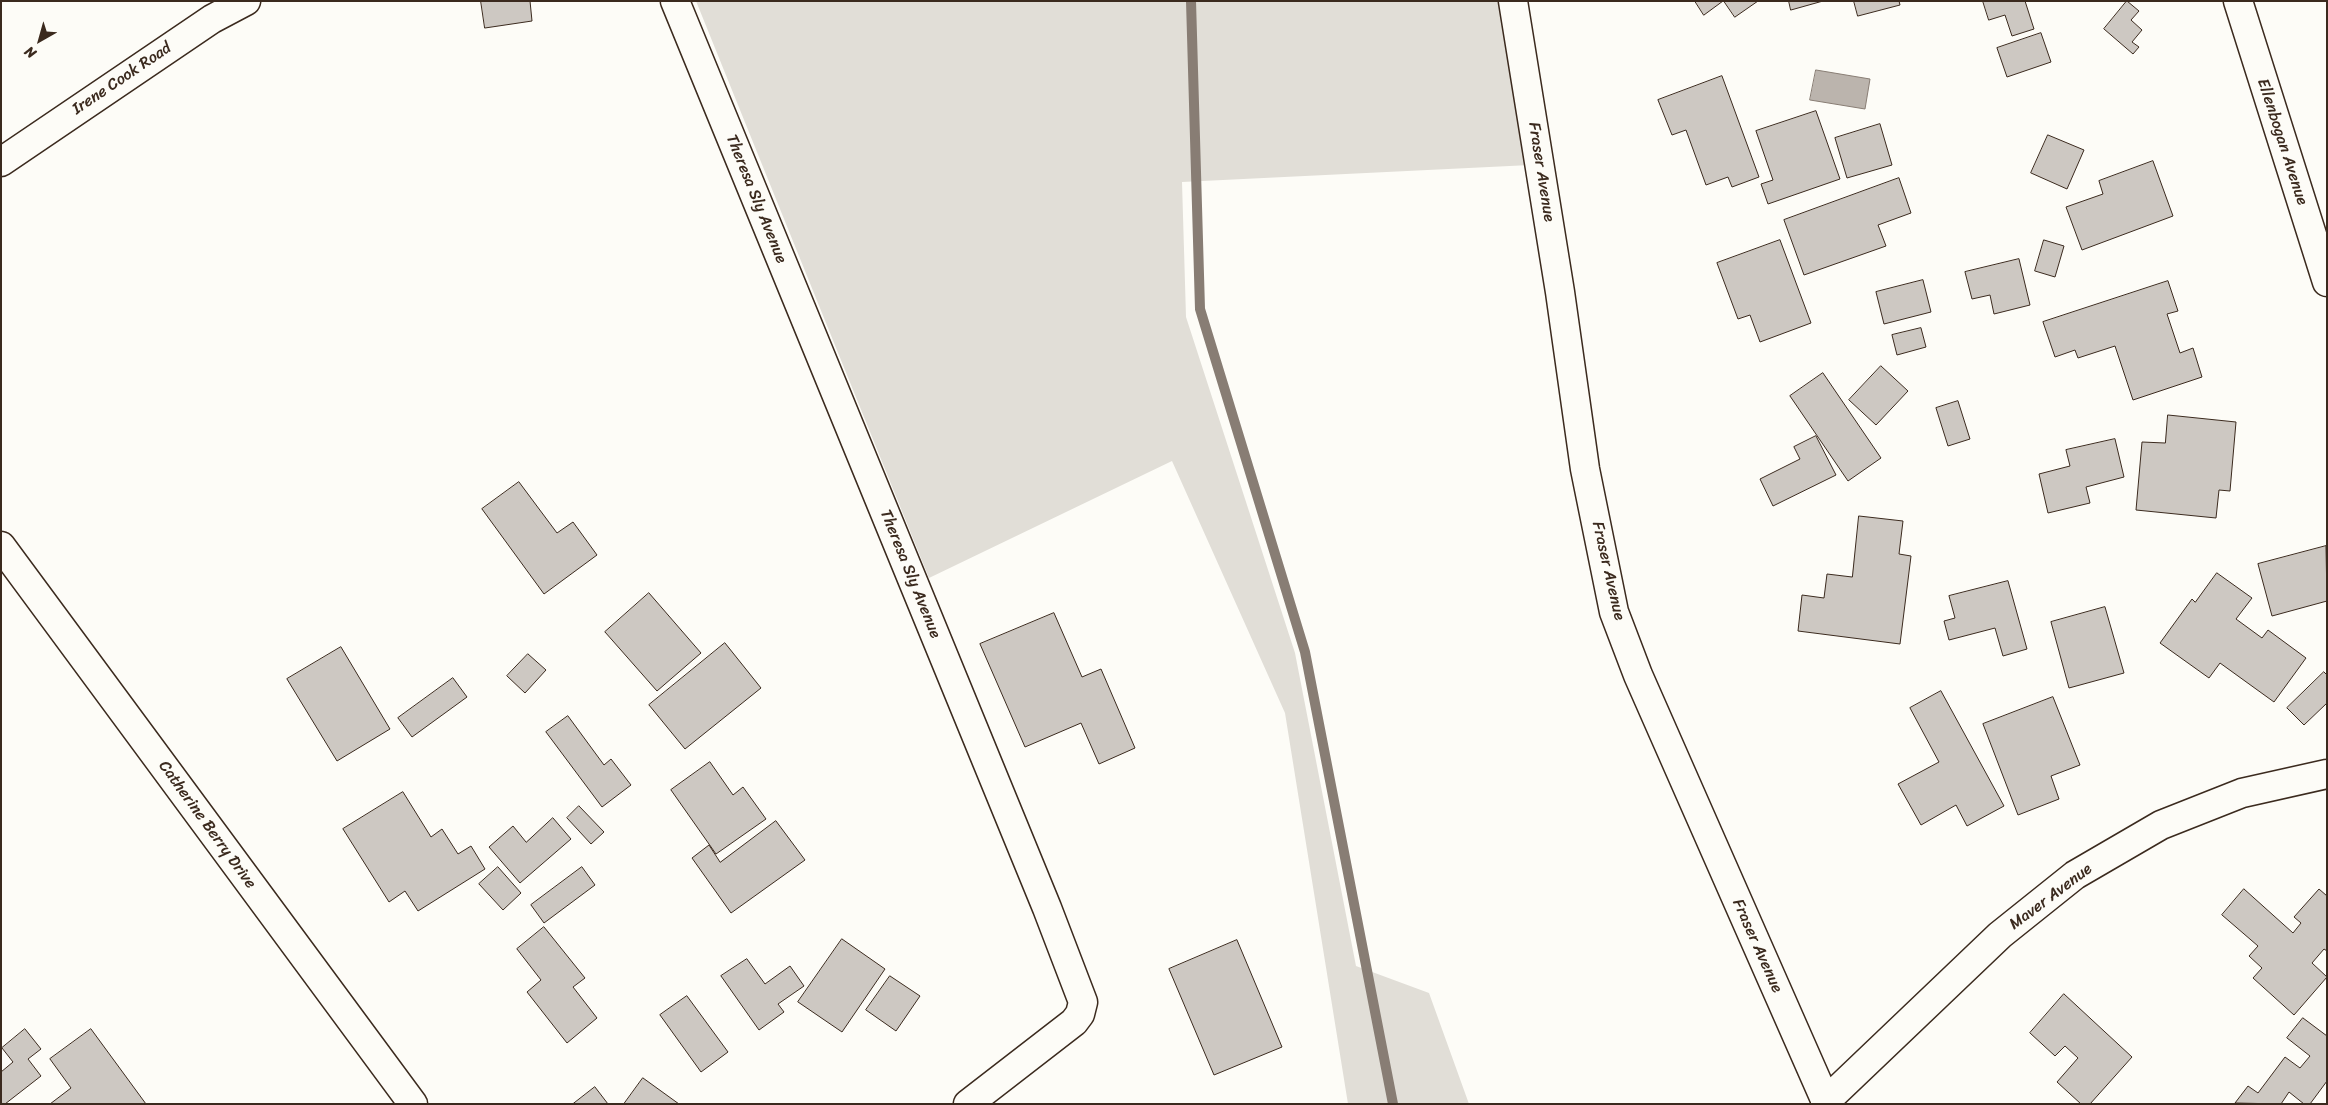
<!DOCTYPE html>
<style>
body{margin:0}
#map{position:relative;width:2328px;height:1105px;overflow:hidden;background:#fdfcf7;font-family:Sriracha,sans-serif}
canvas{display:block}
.frame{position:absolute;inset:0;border:2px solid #3b2a1e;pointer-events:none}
.north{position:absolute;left:15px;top:15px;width:50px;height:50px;-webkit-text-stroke:4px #fdfcf7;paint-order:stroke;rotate:218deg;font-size:14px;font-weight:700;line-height:20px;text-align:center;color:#3b2a1e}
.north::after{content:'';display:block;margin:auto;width:18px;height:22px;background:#3b2a1e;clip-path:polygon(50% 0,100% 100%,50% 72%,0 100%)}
</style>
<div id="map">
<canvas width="2328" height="1105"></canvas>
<div class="frame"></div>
<div class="north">N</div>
</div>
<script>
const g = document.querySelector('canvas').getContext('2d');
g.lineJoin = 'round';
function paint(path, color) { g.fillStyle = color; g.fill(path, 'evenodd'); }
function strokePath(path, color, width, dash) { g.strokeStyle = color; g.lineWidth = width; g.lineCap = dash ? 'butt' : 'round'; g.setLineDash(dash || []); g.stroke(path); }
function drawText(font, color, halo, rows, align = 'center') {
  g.font = font + ' Sriracha,sans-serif'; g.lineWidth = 4; g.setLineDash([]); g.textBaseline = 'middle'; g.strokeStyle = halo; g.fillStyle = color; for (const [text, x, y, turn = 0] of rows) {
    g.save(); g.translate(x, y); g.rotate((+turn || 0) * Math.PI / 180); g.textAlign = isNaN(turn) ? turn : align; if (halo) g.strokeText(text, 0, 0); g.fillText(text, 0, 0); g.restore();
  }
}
paint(new Path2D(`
 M696,1h807l27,164 -348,17 4,135 109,336 61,313 73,27 40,111h-121l-63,-391 -113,-252 -243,117z`), '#e1ded7');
const water = new Path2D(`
 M1816,70l54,9 -5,30 -55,-9z`);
paint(water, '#bbb4ad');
strokePath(water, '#887d74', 1);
strokePath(new Path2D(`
 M1191,1l9,308 105,343 88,452`), '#887d74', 10);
const building = new Path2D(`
 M481,1h49l2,20 -47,7z
 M1695,1h28l-19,14z
 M1724,1h34l-23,16z
 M1789,1h34l-32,9z
 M1854,1h45l1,4 -42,11z
 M1983,1h42l9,28 -22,7 -7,-21 -16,5z
 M2127,1l12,10 -8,9 11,10 -10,12 7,5 -6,7 -29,-25z
 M2041,33l10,29 -44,15 -10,-29z
 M1722,76l37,101 -27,10 -4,-10 -22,8 -20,-55 -14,5 -14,-35z
 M1816,111l24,68 -72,25 -7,-20 12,-4 -17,-49z
 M1880,124l12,41 -45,13 -12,-40z
 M2048,135l36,15 -17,39 -36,-16z
 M2153,161l20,55 -91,34 -16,-43 37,-13 -4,-13z
 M1899,178l12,35 -33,12 8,21 -82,29 -20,-55z
 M1780,240l31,83 -51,19 -10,-27 -12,4 -21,-56z
 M2044,240l20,6 -9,31 -20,-6z
 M2019,259l11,46 -36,9 -4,-19 -18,4 -7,-27z
 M1923,280l8,32 -47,12 -8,-32z
 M2168,281l10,30 -11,3 13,39 13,-5 9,29 -69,23 -18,-54 -37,12 -3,-8 -20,7 -12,-35z
 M1921,328l5,19 -29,8 -5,-20z
 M1881,366l27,25 -32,34 -27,-25z
 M1823,373l58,85 -33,23 -58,-85z
 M1958,401l12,38 -22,7 -12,-38z
 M2168,415l68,7 -6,69 -11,-1 -3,28 -80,-8 6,-68 23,1z
 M1816,436l20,39 -63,31 -13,-27 40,-20 -6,-12z
 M2115,439l9,38 -38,10 4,16 -42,10 -9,-39 31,-8 -4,-16z
 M519,482l38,51 16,-11 24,33 -53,39 -62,-85z
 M1859,516l44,5 -4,33 12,2 -11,88 -102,-13 4,-36 22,3 3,-24 25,3z
 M2326,546l1,55 -55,15 -14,-52z
 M2217,573l35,25 -16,21 26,19 6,-8 38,28 -32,44 -54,-39 -11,15 -49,-35 32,-44 3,3z
 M2008,581l19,68 -24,7 -8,-28 -46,12 -5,-19 11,-3 -6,-22z
 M649,593l52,60 -44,38 -52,-59z
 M2105,607l19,66 -55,15 -18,-66z
 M1054,613l28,64 19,-8 34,79 -36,16 -18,-41 -56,24 -45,-103z
 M725,643l36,45 -76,61 -36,-44z
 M341,647l49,82 -53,32 -50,-82z
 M528,654l18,16 -21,23 -18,-17z
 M2324,672l3,3v28l-23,22 -17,-17z
 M453,678l14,19 -55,40 -14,-19z
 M1941,691l63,115 -37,20 -11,-21 -35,20 -23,-41 41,-22 -29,-54z
 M2053,697l27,68 -29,11 8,23 -41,16 -35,-91z
 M568,716l36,49 7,-6 20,26 -29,22 -56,-75z
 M710,762l23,33 10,-8 23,32 -50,35 -45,-64z
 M403,792l28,45 11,-8 16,25 13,-8 14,23 -67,42 -13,-20 -16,11 -46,-73z
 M579,806l25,26 -13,12 -24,-26z
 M553,818l18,21 -51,44 -31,-36 24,-21 13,16z
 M776,821l29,39 -74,53 -39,-55 17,-13 11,17z
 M498,867l23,26 -18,17 -24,-26z
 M582,867l13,18 -51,38 -13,-18z
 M2244,889l49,44 8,-10 -7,-6 25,-28 8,7v55l-3,-2 -12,14 15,14 -33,38 -41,-37 9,-10 -13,-12 9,-10 -36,-31z
 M544,927l41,51 -12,9 24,31 -30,25 -40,-51 14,-12 -24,-31z
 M842,939l43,30 -43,63 -44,-30z
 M1237,940l45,107 -68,28 -45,-106z
 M747,959l18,25 25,-18 14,20 -26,18 6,8 -25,18 -38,-54z
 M890,976l30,20 -24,35 -30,-21z
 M2064,994l68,63 -42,47h-9l-24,-22 21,-24 -13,-12 -10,10 -25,-23z
 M687,996l41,56 -27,20 -41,-57z
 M2303,1018l24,18v45l-17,23h-6l-15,-12 -8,12 -46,-1 13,-17 10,7 27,-36 15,11 10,-12 -23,-18z
 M25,1029l16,20 -13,10 13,17 -36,28h-4v-32l12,-10 -11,-14z
 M91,1029l55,75h-96l21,-16 -21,-29z
 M643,1078l36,26h-55z
 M595,1087l13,17h-35z`);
paint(building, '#cdc8c2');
strokePath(building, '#3b2a1e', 1);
const minor = new Path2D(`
 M675,1l372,907 36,94 -3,12 -6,8 -106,82
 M1513,1l47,291 25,177 29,143 24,63 189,429
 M2238,1l89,281
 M1,162l211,-143 34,-18
 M1,546l412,558
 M1825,1102l175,-167 75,-60 86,-50 81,-32 85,-19`);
strokePath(minor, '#3b2a1e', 31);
strokePath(minor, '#fdfcf7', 28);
drawText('16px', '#3b2a1e', '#fdfcf7', [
 ["Irene Cook Road",122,79,-34],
 ["Ellenbogan Avenue",2282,142,72],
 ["Fraser Avenue",1541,172,81],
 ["Theresa Sly Avenue",756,199,68],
 ["Fraser Avenue",1608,571,77],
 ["Theresa Sly Avenue",910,574,68],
 ["Catherine Berry Drive",207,825,54],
 ["Maver Avenue",2051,897,-37],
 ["Fraser Avenue",1757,946,66]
]);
</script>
